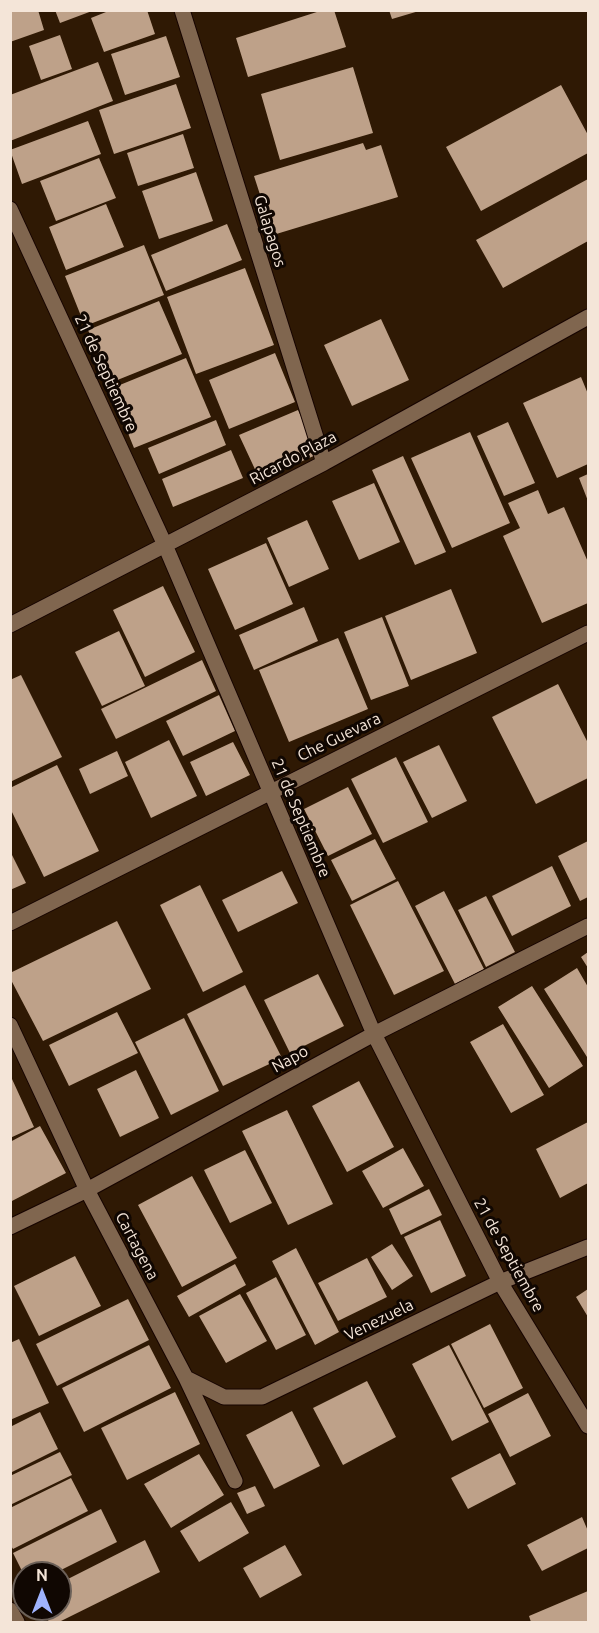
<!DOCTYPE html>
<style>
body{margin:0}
#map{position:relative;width:599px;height:1633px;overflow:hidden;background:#2f1904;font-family:Ubuntu,sans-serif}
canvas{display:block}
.frame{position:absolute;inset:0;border:12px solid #f4e5d8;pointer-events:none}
.north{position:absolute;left:12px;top:1561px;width:60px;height:60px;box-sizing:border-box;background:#100702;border:2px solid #6b6058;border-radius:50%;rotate:0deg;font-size:16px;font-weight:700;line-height:24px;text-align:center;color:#f4e5d8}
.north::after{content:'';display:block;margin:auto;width:21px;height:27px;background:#9fb3fd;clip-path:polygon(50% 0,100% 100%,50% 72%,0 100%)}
</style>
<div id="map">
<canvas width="599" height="1633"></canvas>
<div class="frame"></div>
<div class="north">N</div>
</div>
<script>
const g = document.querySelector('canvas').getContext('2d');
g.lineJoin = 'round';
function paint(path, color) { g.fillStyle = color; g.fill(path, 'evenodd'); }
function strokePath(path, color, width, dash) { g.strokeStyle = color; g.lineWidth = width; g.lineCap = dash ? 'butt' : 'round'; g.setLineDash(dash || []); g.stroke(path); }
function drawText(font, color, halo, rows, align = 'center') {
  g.font = font + ' Ubuntu,sans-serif'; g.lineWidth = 6; g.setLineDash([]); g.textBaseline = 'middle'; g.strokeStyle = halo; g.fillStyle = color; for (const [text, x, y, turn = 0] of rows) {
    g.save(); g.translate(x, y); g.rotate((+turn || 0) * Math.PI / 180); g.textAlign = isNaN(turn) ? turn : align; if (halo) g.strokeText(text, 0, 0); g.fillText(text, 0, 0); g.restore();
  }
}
paint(new Path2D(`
 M10,10h28l6,20 -34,12z
 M55,10h37v1l-32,12z
 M111,10h36l8,24 -51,18 -13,-34z
 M323,10h11l12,37 -98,30 -12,-39z
 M389,10h30v1l-27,8z
 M60,35l12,34 -31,11 -12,-34z
 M166,36l14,41 -55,18 -14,-41z
 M98,62l15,39 -103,40v-46z
 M353,67l20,66 -93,27 -19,-66z
 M176,84l15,44 -77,26 -15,-44z
 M561,85l27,50v18l-107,58 -35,-64z
 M88,121l13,33 -79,30 -12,-34z
 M183,134l11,34 -56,18 -11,-33z
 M363,143l3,7 15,-5 17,52 -125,38 -19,-59z
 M99,158l17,40 -60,23 -16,-40z
 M196,172l17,49 -54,18 -17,-48z
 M588,179v62l-85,47 -27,-48z
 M106,204l18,43 -58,23 -17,-43z
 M227,224l15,36 -76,31 -15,-36z
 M144,245l20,50 -79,31 -20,-50z
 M245,268l29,77 -78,29 -29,-77z
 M159,301l23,53 -72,29 -22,-53z
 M381,319l28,61 -57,26 -28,-61z
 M275,353l20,49 -66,27 -20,-49z
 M186,358l25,59 -77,31 -24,-59z
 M581,377l7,17v70l-31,14 -34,-75z
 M298,410l20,44 -58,26 -21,-45z
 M216,420l10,25 -67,29 -11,-26z
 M508,422l27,61 -31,13 -27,-60z
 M470,432l40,91 -58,25 -41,-90z
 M231,450l12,28 -70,29 -11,-28z
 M403,456l43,96 -31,13 -43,-95z
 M588,474v27l-9,-23z
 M374,483l26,59 -41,18 -27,-59z
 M538,490l10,24 16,-7 24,55v41l-46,20 -39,-87 17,-8 -12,-25z
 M307,520l22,49 -40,18 -22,-49z
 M266,543l27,61 -58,26 -27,-61z
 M163,586l32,66 -50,25 -32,-67z
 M451,589l26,64 -66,27 -26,-64z
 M304,607l14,34 -64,29 -15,-35z
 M382,617l27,69 -38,14 -27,-68z
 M119,631l26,55 -43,20 -27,-54z
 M338,638l30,71 -79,33 -30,-72z
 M202,660l14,31 -100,48 -15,-30z
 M21,675l41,82 -52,25v-102z
 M558,684l30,59v35l-52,26 -44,-87z
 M219,695l16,36 -52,25 -17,-35z
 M169,740l28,56 -46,22 -26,-56z
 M233,742l17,33 -44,21 -16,-34z
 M439,745l28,56 -35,17 -29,-56z
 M117,751l11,25 -38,18 -11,-25z
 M396,757l32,65 -45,21 -32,-64z
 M57,765l42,86 -55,26 -34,-69v-20z
 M348,787l24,47 -44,22 -24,-47z
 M375,839l21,40 -44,22 -21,-41z
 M588,841v56l-8,4 -22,-45z
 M10,851l16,32 -16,7z
 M552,866l19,40 -59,30 -20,-40z
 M282,871l16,32 -60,29 -16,-32z
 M398,881l46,90 -50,24 -44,-90z
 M200,885l43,87 -40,20 -43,-87z
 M444,891l40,78 -29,15 -40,-78z
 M486,896l29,56 -29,15 -28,-57z
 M117,921l34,68 -108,52 -33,-63v-5z
 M588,952v16l-7,-11z
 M577,968l11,19v69l-1,1 -43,-68z
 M318,974l26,52 -54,27 -26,-53z
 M245,985l37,73 -59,28 -36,-72z
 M532,986l51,80 -34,22 -51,-81z
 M117,1012l21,41 -69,33 -20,-41z
 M184,1018l35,73 -48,24 -36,-73z
 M503,1024l41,71 -33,18 -41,-71z
 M136,1070l23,48 -39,19 -23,-48z
 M12,1079l22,48 -24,11v-58z
 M359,1081l35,66 -47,25 -35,-66z
 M287,1110l46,94 -45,21 -46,-94z
 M588,1122v61l-28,15 -24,-49z
 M40,1126l26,47 -56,29v-60z
 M403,1148l21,38 -41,22 -21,-37z
 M245,1150l27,53 -42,20 -26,-53z
 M192,1176l45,82 -55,29 -44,-82z
 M429,1189l13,26 -41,20 -12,-26z
 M440,1220l26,56 -35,17 -27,-56z
 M392,1244l21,32 -21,14 -21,-33z
 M296,1248l43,84 -24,13 -43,-84z
 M75,1256l26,50 -62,30 -25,-50z
 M367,1258l20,39 -49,24 -20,-38z
 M235,1264l11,21 -57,32 -12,-21z
 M276,1277l30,58 -30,15 -30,-57z
 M588,1289v28l-12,-20z
 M240,1294l27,47 -41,22 -27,-47z
 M128,1299l21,41 -92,46 -21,-42z
 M490,1324l33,64 -39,20 -33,-64z
 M19,1339l30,64 -39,17v-77z
 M149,1345l22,43 -87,44 -22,-44z
 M449,1345l40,77 -37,19 -40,-77z
 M367,1381l29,56 -53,28 -30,-57z
 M175,1392l25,52 -73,36 -26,-52z
 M528,1393l23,43 -41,21 -22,-43z
 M292,1411l28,55 -46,23 -28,-54z
 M40,1412l18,37 -48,24v-46z
 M60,1452l12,23 -62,30v-29z
 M500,1453l16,31 -48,25 -17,-31z
 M199,1454l25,41 -53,33 -27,-44z
 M71,1478l17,33 -75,38 -3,-5v-36z
 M255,1486l10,20 -18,8 -10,-21z
 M231,1502l18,31 -50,29 -19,-31z
 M101,1509l16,33 -62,31h-32l-10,-20z
 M582,1517l6,14v17l-46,23 -15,-26z
 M145,1540l15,32 -101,50h-10l-7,-13h18v-26z
 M285,1545l17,30 -42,23 -17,-30z
 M588,1591v31h-57l-2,-6z`), '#bea189');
const minor = new Path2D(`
 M182,10l142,453
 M10,209l155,336 209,489 126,248 88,144
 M10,625l314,-162 264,-146
 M10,923l578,-290
 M10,1025l77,165 99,188 49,103
 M10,1227l77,-37 287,-156 214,-108
 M186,1378l38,19h38l238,-115 88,-35
 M10,1610l7,12`);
strokePath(minor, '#160400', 17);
strokePath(minor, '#80664f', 15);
drawText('16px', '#f4e5d8', '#100702', [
 ["Galapagos",270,231,73],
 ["21 de Septiembre",106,373,65],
 ["Ricardo Plaza",293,458,-28],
 ["Che Guevara",339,737,-26],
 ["21 de Septiembre",301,818,67],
 ["Napo",290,1059,-29],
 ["Cartagena",137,1246,62],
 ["21 de Septiembre",509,1255,61],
 ["Venezuela",379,1320,-26]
]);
</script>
